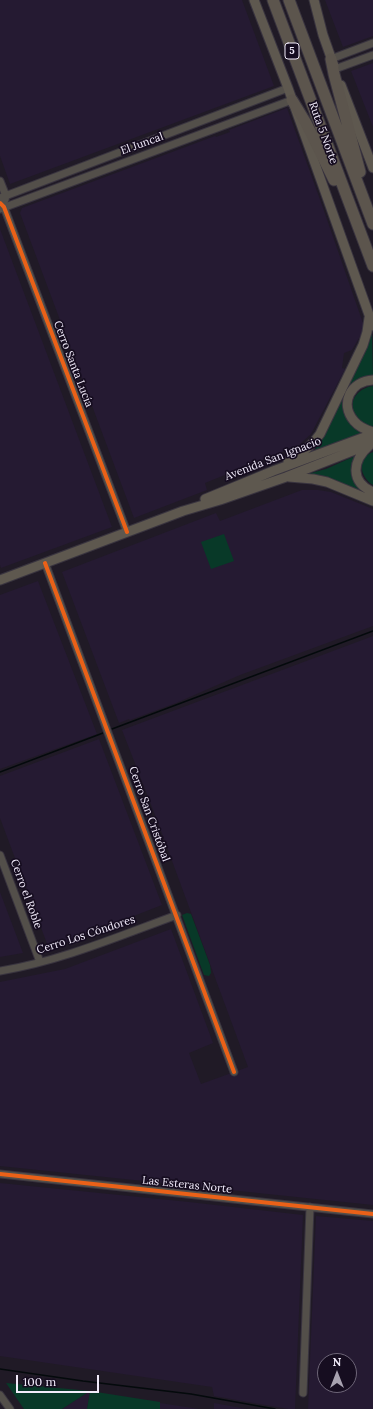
<!DOCTYPE html>
<meta charset="utf-8">
<style>
body{margin:0}
#map{position:relative;width:373px;height:1409px;overflow:hidden;background:#201a26;font-family:Lora,serif}
canvas{display:block}
.north{position:absolute;left:317px;top:1353px;width:40px;height:40px;box-sizing:border-box;background:#160d20;border:1px solid #6e6678;border-radius:50%;rotate:0deg;font-size:11px;font-weight:700;line-height:16px;text-align:center;color:#f2ecfb}
.north::after{content:'';display:block;margin:auto;width:14px;height:18px;background:#a8a2b0;clip-path:polygon(50% 0,100% 100%,50% 72%,0 100%)}
.scale{position:absolute;left:16px;top:1375px;width:83px;height:18px;box-sizing:border-box;border:2px solid #f2ecfb;border-top:0;padding-left:5px;font-size:12px;line-height:14px;white-space:nowrap;color:#f2ecfb;-webkit-text-stroke:3px #160d20;paint-order:stroke}
</style>
<div id="map">
<canvas width="373" height="1409"></canvas>
<div class="north">N</div>
<div class="scale">100 m</div>
</div>
<script>
const g = document.querySelector('canvas').getContext('2d');
g.lineJoin = 'round';
function paint(path, color) { g.fillStyle = color; g.fill(path, 'evenodd'); }
function strokePath(path, color, width, dash) { g.strokeStyle = color; g.lineWidth = width; g.lineCap = dash ? 'butt' : 'round'; g.setLineDash(dash || []); g.stroke(path); }
function drawText(font, color, halo, rows, align = 'center') {
  g.font = font + ' Lora,serif'; g.lineWidth = 3.5; g.setLineDash([]); g.textBaseline = 'middle'; g.strokeStyle = halo; g.fillStyle = color; for (const [text, x, y, turn = 0] of rows) {
    g.save(); g.translate(x, y); g.rotate((+turn || 0) * Math.PI / 180); g.textAlign = isNaN(turn) ? turn : align; if (halo) g.strokeText(text, 0, 0); g.fillText(text, 0, 0); g.restore();
  }
}
paint(new Path2D(`
 M0,0h242l32,86 -264,98 -10,-28z
 M325,0h48v36l-30,11z
 M373,63v64l-22,-56z
 M287,108l36,100 41,118 -2,7 -10,17 -8,3 -2,15 3,1 -34,65 -12,11 -94,38 2,7 -73,28 -114,-305 2,-5 193,-72 1,1 14,-5 -1,-2z
 M0,229l112,298 -111,41 -1,-3z
 M302,490h16l13,2 42,17v117l-133,49 -64,28 -46,17 -1,-1 -10,4 -57,-151 154,-59 4,8z
 M38,581l59,153 -97,35v-174z
 M373,636v569l-373,-39v-184l65,-13 106,-40 42,114 -24,10 12,31 47,-17 -91,-247 -35,-90z
 M99,739l63,166 -113,44 -49,-131v-42z
 M0,892l23,61 -23,4z
 M0,1183l189,19 114,13 -8,194h-7l-74,-13 -2,-9 -212,-31z
 M316,1216l57,5v188h-65zM325,1361h24v24h-24z
 M90,1391l-3,18h-25z
 M160,1403l39,6h-39z
 M214,1403l33,6h-33z`), '#251a32');
paint(new Path2D(`
 M372,332l1,45 -29,26 20,29 -47,18 -3,-3 56,-114z
 M373,386v41l-12,-4c-1,-5 -5,-6 -7,-11 -6,-13 7,-25 19,-26z
 M373,452v33c-13,-8 -17,-27 0,-33z
 M355,456c-5,17 -3,26 10,37l-42,-16 -16,-3 19,-5z
 M224,534l10,27 -23,8 -10,-27z
 M187,913l4,1 19,51 1,8 -2,3 -5,-1 -22,-60z
 M6,1383l84,8 70,11v7h-73l3,-18 -28,18h-38z`), '#083928');
strokePath(new Path2D(`
 M112,729l261,-98
 M0,772l103,-39
 M0,1369l83,12 108,13 84,15`), '#040a0c', 1.5);
const minor = new Path2D(`
 M331,59l42,-16
 M335,69l38,-14
 M0,181l6,15 -1,4
 M0,198l288,-110
 M0,203l4,4 123,325
 M0,209l292,-109
 M45,563l189,509
 M0,855l40,107
 M0,971c61,-10 119,-35 177,-56
 M0,1174l373,40
 M303,1393l7,-186
 M0,1395l10,14`);
const major = new Path2D(`
 M254,0l34,88 85,238
 M314,0l9,35 11,31
 M341,85l32,83
 M373,380c-22,1 -34,23 -19,41 5,6 12,9 19,11
 M369,446c-17,15 -19,36 4,46
 M288,461c13,-7 24,-15 32,-27l43,-89 4,-13 2,-14
 M289,477l24,2 14,3 46,19
 M205,499l68,-28 100,-37
 M0,580l183,-69 37,-11 66,-23 87,-34`);
const highway = new Path2D(`
 M273,0l100,266
 M289,0l84,224
 M331,59l3,15 26,98
 M292,100l14,23 28,57`);
strokePath(minor, '#39343f', 9);
strokePath(major, '#39343f', 11);
strokePath(highway, '#39343f', 13);
strokePath(minor, '#534f4a', 7);
strokePath(major, '#5e584f', 9);
strokePath(highway, '#5c554d', 11);
strokePath(new Path2D(`
 M0,203l4,4 123,325
 M45,563l189,509
 M0,1174l373,40`), '#ea6118', 4);
for (const [x, y, w] of [
 [292,51,14]
]) { const box = new Path2D(); box.roundRect(x - w / 2, y - 8, w, 16, 3); g.fillStyle = '#160d20'; g.fill(box); strokePath(box, '#f2ecfb', 1); }
drawText('bold 10px', '#f2ecfb', null, [
 ["5",292,51]
]);
drawText('11px', '#f2ecfb', '#160d20', [
 ["Ruta 5 Norte",323,133,70],
 ["El Juncal",142,144,-20],
 ["Cerro Santa Lucía",73,364,69],
 ["Avenida San Ignacio",273,459,-21],
 ["Cerro San Cristóbal",149,814,70],
 ["Cerro el Roble",26,894,70],
 ["Cerro Los Cóndores",86,935,-18],
 ["Las Esteras Norte",187,1185,6]
]);
</script>
